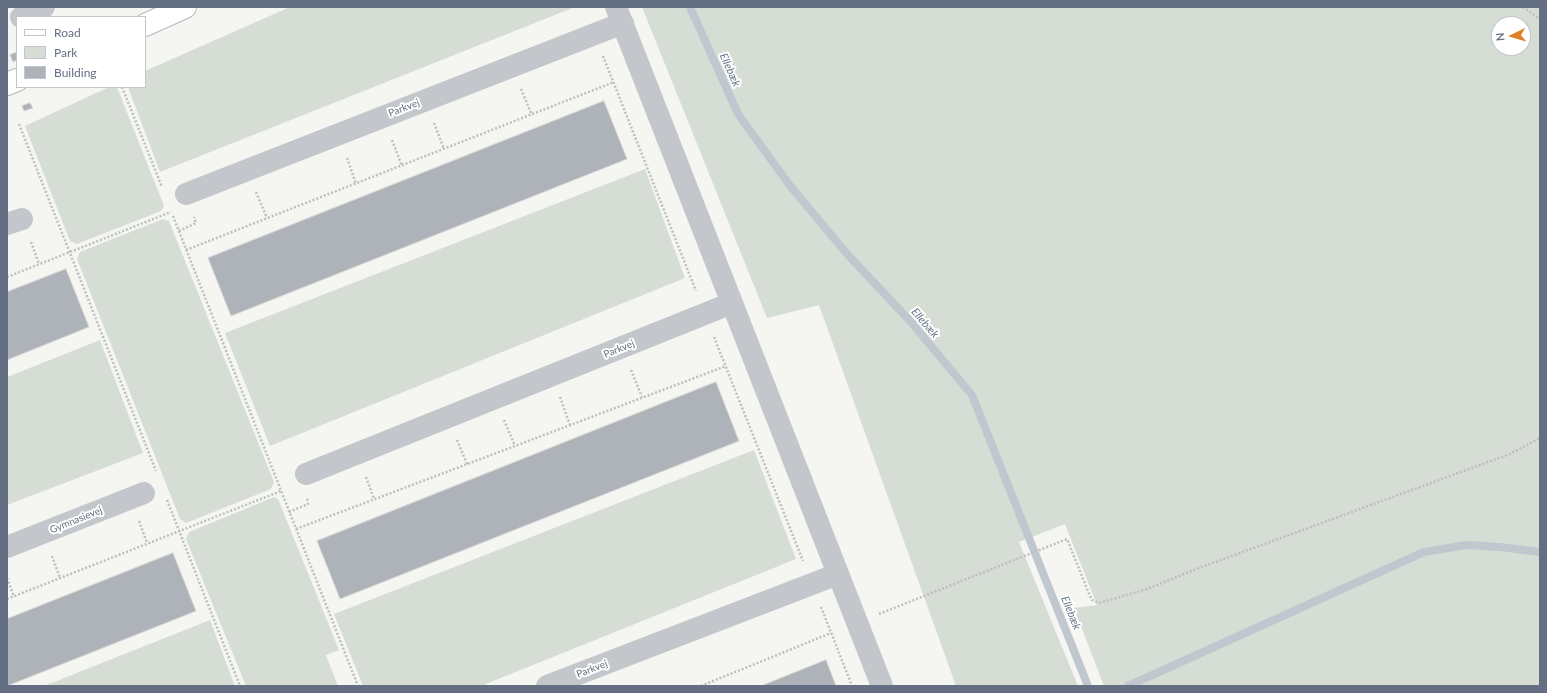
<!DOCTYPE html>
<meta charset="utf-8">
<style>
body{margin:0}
#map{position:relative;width:1547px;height:693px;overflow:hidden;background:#f5f6f2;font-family:Lato,sans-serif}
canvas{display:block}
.frame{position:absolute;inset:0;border:8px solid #656f83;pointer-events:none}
.legend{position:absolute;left:16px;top:16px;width:130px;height:72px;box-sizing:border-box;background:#fff;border:1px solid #c1c5cd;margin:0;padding:5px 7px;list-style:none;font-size:12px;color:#656f83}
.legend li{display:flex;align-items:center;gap:8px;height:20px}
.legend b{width:20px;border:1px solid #c1c5cd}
.north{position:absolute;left:1491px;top:16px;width:40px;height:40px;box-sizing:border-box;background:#fff;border:1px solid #c1c5cd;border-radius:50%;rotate:265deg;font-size:11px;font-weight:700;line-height:16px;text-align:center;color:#656f83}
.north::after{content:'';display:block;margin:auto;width:14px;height:18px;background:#e08028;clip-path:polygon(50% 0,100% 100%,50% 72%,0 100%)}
</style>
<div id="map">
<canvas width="1547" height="693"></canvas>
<div class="frame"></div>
<ul class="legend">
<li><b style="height:5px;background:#fff"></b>Road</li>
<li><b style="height:11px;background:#d5ddd4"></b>Park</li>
<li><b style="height:11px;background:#aeb3ba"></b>Building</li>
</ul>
<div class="north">N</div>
</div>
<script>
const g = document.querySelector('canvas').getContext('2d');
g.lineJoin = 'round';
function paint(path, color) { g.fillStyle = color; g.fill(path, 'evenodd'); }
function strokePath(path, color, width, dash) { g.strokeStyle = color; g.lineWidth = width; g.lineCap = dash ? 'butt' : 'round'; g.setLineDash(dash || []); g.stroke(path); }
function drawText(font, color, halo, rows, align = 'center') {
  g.font = font + ' Lato,sans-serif'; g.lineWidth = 4; g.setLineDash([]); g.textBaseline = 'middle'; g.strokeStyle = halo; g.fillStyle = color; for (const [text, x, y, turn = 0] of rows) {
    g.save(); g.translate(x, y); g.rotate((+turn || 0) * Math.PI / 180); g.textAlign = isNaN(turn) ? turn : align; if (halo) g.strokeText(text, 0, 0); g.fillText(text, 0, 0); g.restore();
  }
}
paint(new Path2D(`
 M290,7h285l-415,165 -32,-85h17v-16z
 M642,7h898v679h-436l-30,-78 23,-3 -32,-81 -46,18 59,144h-122l-137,-381 -52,13zM1499,24h24v24h-24z
 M109,87h8l47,119 -3,5 -84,33 -7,-3 -45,-115z
 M645,169l40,109 -415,168 -45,-113z
 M163,219l6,2 105,261 -3,7 -85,34 -6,-4 -103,-260 3,-7z
 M100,340l43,113 -136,52v-128z
 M754,450l42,109 -315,127h-118l-29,-72z
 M274,497l4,2 61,151 -13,5 12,31h-92l-60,-147 3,-7z
 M210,620l25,66h-191z`), '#d5ddd4');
strokePath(new Path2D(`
 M690,7l48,107 53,73 58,69 61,65 62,74 116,291
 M1128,686l296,-134 43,-7 33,2 40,5`), '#c1c7ce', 8);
const building = new Path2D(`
 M17,52v8l-4,2 -3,-7z
 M604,101l23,58 -396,157 -23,-58z
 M30,103l3,5 -9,3 -2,-5z
 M66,269l23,58 -82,33v-68z
 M716,382l23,59 -399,158 -23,-58z
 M173,553l23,58 -189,75v-67z
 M826,660l10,26h-75z`);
paint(building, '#aeb3ba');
strokePath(building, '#d7d7d5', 1);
const secondary = new Path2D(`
 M145,25l40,-18
 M7,84l10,-4`);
strokePath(secondary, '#b6b8be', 24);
strokePath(new Path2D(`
 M1523,7l17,12
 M603,56l93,235
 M122,87l40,100
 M521,89l11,26
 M434,123l10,26
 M19,124l137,347
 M392,140l10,26
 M347,158l9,26
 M256,192l11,26
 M173,216l185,470
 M179,231l17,-8 -2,-6
 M31,242l8,22
 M186,250l428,-168
 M7,277l164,-65
 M714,337l89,224
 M631,370l11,27
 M560,397l10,28
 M504,420l11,26
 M457,440l10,24
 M366,477l8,22
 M167,500l73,186
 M289,512l19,-8 -1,-6
 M139,521l8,22
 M296,529l430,-163
 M52,556l8,22
 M7,578l7,19
 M7,599l274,-108
 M821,607l31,79
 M879,614l188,-75 23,57 2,4 7,3 48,-14 52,-21 311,-114 30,-16
 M701,686l130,-53`), '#bdbec1', 2.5, [2, 2]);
strokePath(new Path2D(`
 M616,7l266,679
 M21,17l23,-10
 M186,194l437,-171
 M7,224l15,-5
 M306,474l426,-171
 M7,547l137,-54
 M547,686l291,-112`), '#c3c6ca', 22);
strokePath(secondary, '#fff', 22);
drawText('10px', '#656f83', '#fff', [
 ["Parkvej",404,108,-21],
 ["Parkvej",619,349,-22],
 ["Gymnasievej",76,520,-22],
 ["Parkvej",592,669,-21]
]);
drawText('italic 11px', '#667686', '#fff', [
 ["Ellebæk",730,70,66],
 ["Ellebæk",925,323,49],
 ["Ellebæk",1071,613,68]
]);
</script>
